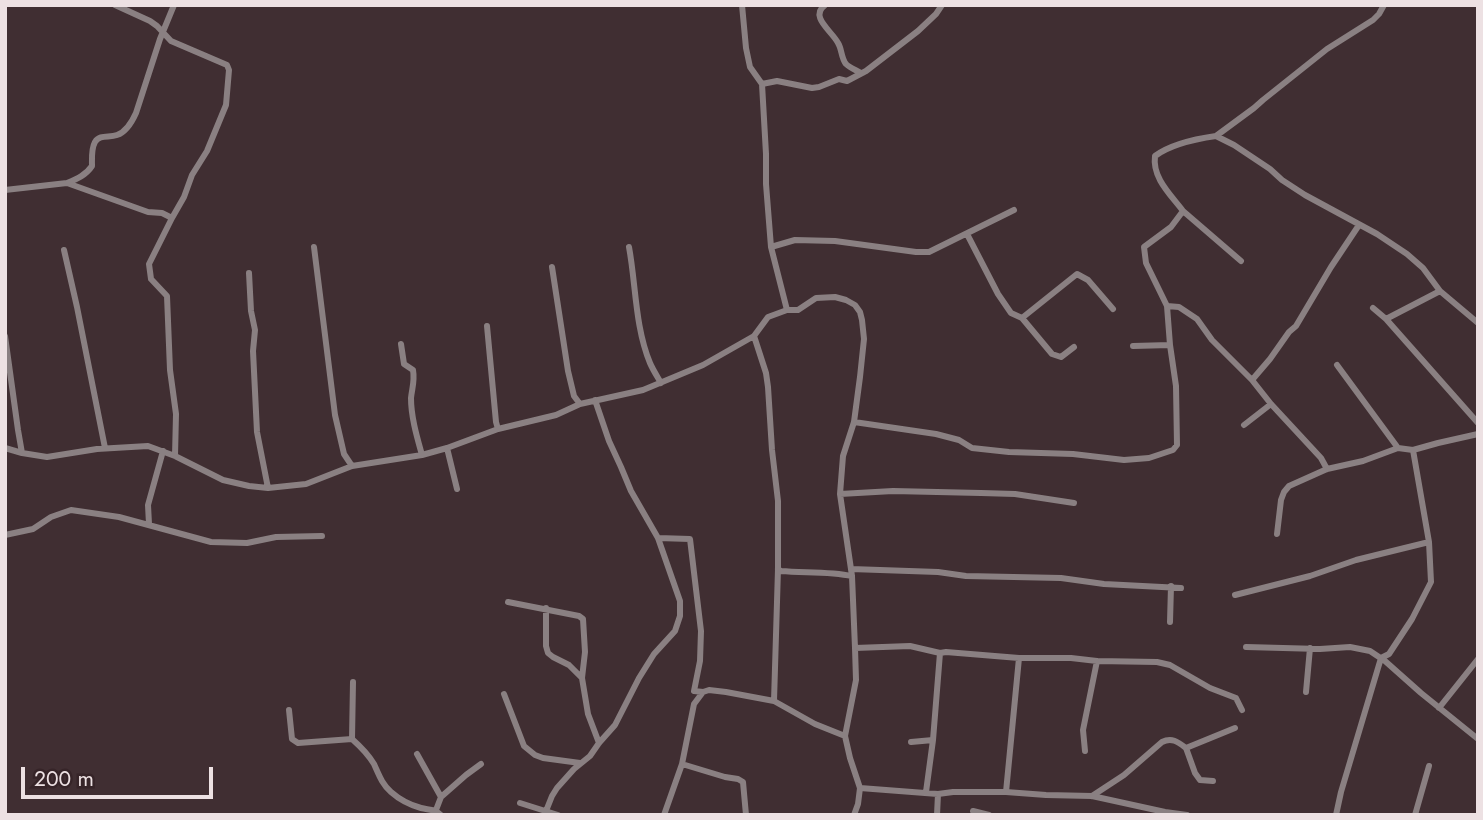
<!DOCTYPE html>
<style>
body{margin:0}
#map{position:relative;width:1483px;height:820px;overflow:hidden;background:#402e32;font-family:Jost,sans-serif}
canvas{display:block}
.frame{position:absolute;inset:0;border:7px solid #ede1e3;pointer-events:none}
.scale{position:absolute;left:21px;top:767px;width:192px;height:32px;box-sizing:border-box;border:4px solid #ede1e3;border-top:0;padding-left:9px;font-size:21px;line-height:24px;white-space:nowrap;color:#ede1e3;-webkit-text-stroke:5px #362428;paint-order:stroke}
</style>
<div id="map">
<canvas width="1483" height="820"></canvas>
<div class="frame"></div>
<div class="scale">200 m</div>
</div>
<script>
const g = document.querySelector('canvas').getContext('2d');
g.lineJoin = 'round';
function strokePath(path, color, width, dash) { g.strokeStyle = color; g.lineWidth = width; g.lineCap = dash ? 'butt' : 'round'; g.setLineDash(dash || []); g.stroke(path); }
strokePath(new Path2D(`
 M742,5l4,43 4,19 12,17
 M825,5c-16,12 7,26 13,38 4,6 3,15 8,21 4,4 10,6 15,9
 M1384,5l-5,9 -6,6 -46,29 -64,51 -9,8 -38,28 18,9 36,24 12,11 23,15 72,39 30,20 16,14 17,23 38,32
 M67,183l81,29 14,1 10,5 12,-21 8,-22 15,-24 19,-46 3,-35 -2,-5 -56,-24 -14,-15 -7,-5 -35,-16
 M5,190l62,-7c10,-4 19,-8 25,-17 0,-7 -1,-17 3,-24 5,-8 14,-4 22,-7 9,-3 15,-13 19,-22l24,-74 14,-34
 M1183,211l58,50
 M172,218l-23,46 2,15 16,17 3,74 6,44 -1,42
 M967,234l31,60 13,19 11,5 55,-44 11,6 25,29
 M314,247l21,168 9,39 8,12
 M629,247c7,38 6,80 21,116 3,7 7,13 11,20
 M771,247l24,-7 40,1 81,11h13l85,-42
 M64,250l13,57 28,141
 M552,267l16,104 6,25 6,8
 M249,273l2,38 4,19 -2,21 4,81 11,56
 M1167,306l12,1 18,12 15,21 40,40 19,24 50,54 6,11
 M1373,308l13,11 92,104
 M1022,318l30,36 9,3 13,-10
 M1386,319l54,-28
 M487,326l9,96 2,7
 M5,336l13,94 4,23
 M754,336l12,37 2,14 4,63 6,51v68l-4,132
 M401,344l3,20 9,6c2,11 -1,18 -2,28 0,19 6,39 11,57
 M1133,346l37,-1
 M1337,365l61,83
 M1252,380l18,-21 19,-27 7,-6 35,-59 28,-42
 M854,422l82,12 23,6 13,8 37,4 64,2 51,6 25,-2 24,-8 4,-5 -1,-59 -6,-41 -3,-39 -21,-43 -2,-16 27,-20 12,-16c-12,-16 -31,-33 -28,-55 16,-12 40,-17 61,-20
 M1244,425l27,-21
 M5,448l17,5 25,4 50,-8 51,-3 27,10 48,24 26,6 19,2 38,-4 46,-18 70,-11 25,-7 51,-19 58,-14 24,-11 63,-14 60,-25 51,-29 14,-19 19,-7
 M447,448l10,41
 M840,494l53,-3 88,2 34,1 59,9
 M149,524l-1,-19 15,-54
 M1277,534l4,-34 3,-8 5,-6 38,-17 36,-8 35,-13 15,2 25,-7 40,-9
 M5,535l28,-6 18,-12 20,-7 48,7 92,25 36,1 29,-6 46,-1
 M658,538l32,1 11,92 -1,30 -6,30 9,1
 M778,569l3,2c23,2 48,0 71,5
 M851,569l87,3 28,4 95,2 43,6 77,4
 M1235,595l75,-19 46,-16 73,-18
 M508,602l71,14 4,3 2,33 -3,26
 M546,608v38l2,7 5,4 16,8 13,13 6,36 11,29
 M1170,622l1,-36
 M1246,647l74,2 30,-2 20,4 15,10 36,32 57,46
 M855,648l55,-2 30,7 6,-1 73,6h52l26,3 60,1 13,3 40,23 26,10 6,12
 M353,682l-1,57c9,8 16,15 22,25 5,11 8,20 17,28 9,8 19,13 30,16 8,2 14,1 20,7
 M1306,692l4,-44
 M504,694l20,52 11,9 8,3 37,5
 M1439,708l39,-49
 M289,710l3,29 6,4 54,-4
 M933,740l7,-87
 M911,742l22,-2 -7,52
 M1186,748l9,25 5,7 13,1
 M1085,751l-2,-21 14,-69
 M417,754l24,43 -5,13
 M682,764l43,13 13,2 5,3 3,33
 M860,788l78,6 15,-2h53l40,3 46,1 73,16 22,3
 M1006,792l13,-134
 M1092,796l32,-21 38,-33c10,-5 16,0 24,6l49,-20
 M441,797l25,-22 15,-11
 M520,803l38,12
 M546,811l6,-15 5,-8 17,-19 16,-13 9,-13 16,-18 24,-47 15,-24 21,-23 5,-15v-15l-22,-63 -27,-47 -10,-24 -12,-26 -14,-41
 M973,811l16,4
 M664,815l18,-51 12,-60 9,-12 6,-2 17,2 48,9 41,23 30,12
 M854,815l4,-11 2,-16 -10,-30 -5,-22 11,-56 -1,-32 -3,-72 -12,-82 3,-38 11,-34 6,-45 4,-38 -2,-19 -2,-8 -5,-7 -9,-5 -11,-3 -19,1 -18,12h-11l-16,-63 -5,-63v-30l-4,-70 15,-3 35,7 7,-1 20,-8 8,2 19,-10 52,-40 18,-17 6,-9
 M937,815l1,-21
 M1336,815l5,-23 40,-134 8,-4 23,-35 19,-37 -2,-40 -16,-92
 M1415,815l14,-49`), '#8a8082', 6);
</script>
